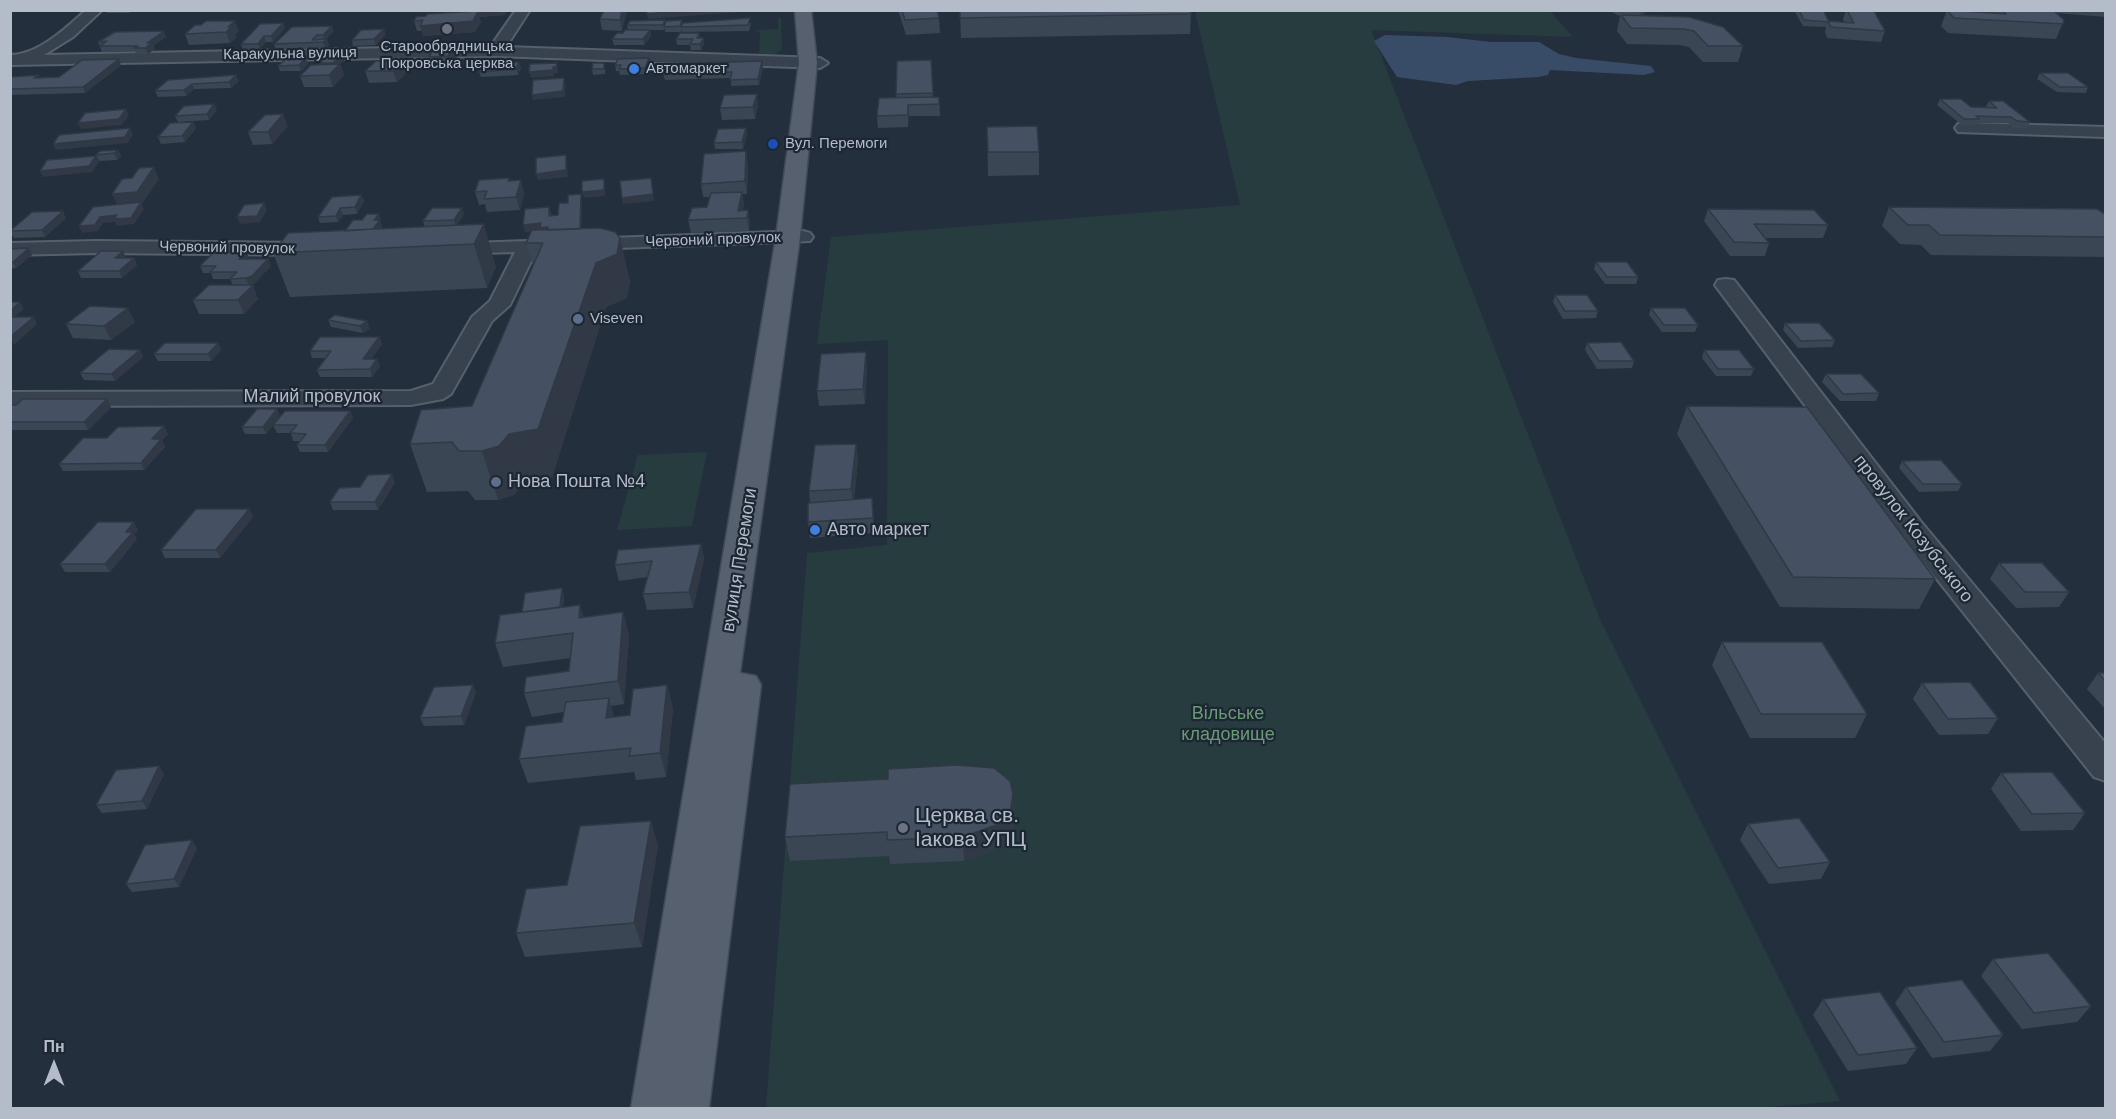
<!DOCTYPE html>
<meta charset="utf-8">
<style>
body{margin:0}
#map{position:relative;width:2116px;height:1119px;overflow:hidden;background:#242f3e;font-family:Arial,sans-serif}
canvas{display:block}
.frame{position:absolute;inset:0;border:12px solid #b4bcc9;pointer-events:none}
.north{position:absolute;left:24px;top:1035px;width:60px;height:60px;-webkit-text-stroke:4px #1d2633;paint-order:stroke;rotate:0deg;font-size:16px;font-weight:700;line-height:24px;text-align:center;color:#b4bcc9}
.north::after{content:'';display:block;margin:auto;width:21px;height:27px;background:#b4bcc9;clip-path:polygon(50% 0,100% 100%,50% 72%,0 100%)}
</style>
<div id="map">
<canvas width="2116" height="1119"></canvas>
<div class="frame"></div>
<div class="north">Пн</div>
</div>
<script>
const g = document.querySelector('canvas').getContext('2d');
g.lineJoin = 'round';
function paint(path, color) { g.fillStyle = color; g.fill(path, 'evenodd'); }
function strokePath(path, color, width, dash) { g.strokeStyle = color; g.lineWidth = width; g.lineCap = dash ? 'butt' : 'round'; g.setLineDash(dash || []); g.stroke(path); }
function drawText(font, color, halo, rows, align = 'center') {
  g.font = font + ' Arial,sans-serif'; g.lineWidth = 4.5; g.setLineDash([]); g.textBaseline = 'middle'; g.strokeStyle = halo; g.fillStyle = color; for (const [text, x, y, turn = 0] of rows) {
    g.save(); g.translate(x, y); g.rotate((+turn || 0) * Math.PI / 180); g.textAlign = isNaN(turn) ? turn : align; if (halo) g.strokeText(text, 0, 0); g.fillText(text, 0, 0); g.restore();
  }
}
paint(new Path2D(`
 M1195,11h355l23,26 -202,-7 228,587 241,484 -81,7h-993l41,-555 80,-8 1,-205 -71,4 14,-107 409,-32z
 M778,18h3l1,31 -10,7h-13l1,-24 -5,-2 23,-1z
 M707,452l-15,74 -75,4 21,-75z`), '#263c3f');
paint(new Path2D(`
 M1385,35l62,2 44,5h48l20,12 17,4 75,8 4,6 -11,3 -94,-5 -2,5 -10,2 -70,4 -12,4 -59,-8 -23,-36z`), '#394c67');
const street = new Path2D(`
 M86,10h16l-29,27 -29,18 447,-9 25,-36h14l-24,37 314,11 8,5 -8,5 -324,-12 -486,9v-10c28,0 56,-27 76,-45z
 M1964,123l142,4v10l-148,-5 -3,-4 3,-4z
 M803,231l7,2 3,4 -3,4 -274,10 -26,54 -18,16 -41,73 -8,5 -32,6 -401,1v-14l401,-1 22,-7 39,-67 18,-16 25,-49 -64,2 -7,-2 -3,-4 3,-4z
 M96,241l219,2 7,2 3,4 -3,4 -7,2 -219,-2 -86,2v-12z
 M1726,279l8,1 188,243 184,221v37l-12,-4 -192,-242 -187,-250 3,-5z`);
const primary = new Path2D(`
 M795,10h16l6,53 -17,174 -60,436 16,3 5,9 -52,423h-78l145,-871 23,-174z`);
strokePath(street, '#565f6c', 4);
strokePath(primary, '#414a57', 3);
paint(street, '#38414e');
paint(primary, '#56606e');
paint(new Path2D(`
 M35,10h33l-32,2z
 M105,10h28l-4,3h-22z
 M477,10h29l-1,5 -26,2 2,5 -6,10 -52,4 -1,-5h-5l-3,-10 64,-10z
 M627,10l-5,21 -20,-1 -2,-11z
 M898,10h39l2,8 1,15 -34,2z
 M1607,10h40l-6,6 102,30 -5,16h-35l-14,-15 -9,-2 -53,-1 -10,-13 3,-15z
 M1794,10h29l6,11 15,2 -1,-4 3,-9h23l16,21 -4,11 -54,-4 -2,-6 1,-5 -23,-1z
 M1947,10l35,2 1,-2h123v7l-50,-4 8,7 -8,19 -108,-6 -7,-7z
 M960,11l231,3 -1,20 -229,4z
 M665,20v4l17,-4v4l69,-1 -2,8 -67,1v-3l-1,3h-16v-4l-1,2h-14l1,6 -7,9h-30l-2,-6 16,-9 -1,-5z
 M283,23l2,5 -12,14h-7l-6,7 -17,1 -2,-6z
 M201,25l38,6 -4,3 2,3 -7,6 -41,2 -4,-11z
 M384,29l1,6 -9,10 -23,1 -1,-6z
 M334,31l-8,8 3,6 -4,3 -49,2 -2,-6z
 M699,33l1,5h4v6l-3,6h-10l-1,-5h-13l-1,-6z
 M166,37l-13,9 2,3 -7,5h-12l-1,-3 -33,1 -4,-10z
 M345,52l2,6 -7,6 4,11 -11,12h-29l-4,-11 21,-12 -1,-1z
 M457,56l-6,11 -19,1 -3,-11z
 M306,58l2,6 -7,7h-21l-2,-5z
 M931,60l2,37h6l1,19h-31l-1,11 -30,1 -1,-12 20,-18 -1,-4z
 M376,61l31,11 -10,10 -28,1 -4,-12z
 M762,61l1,6 -4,18 -28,1v-8l-66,2 -2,-6z
 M651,64l-5,10 -26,1 -1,-4h-3l-1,-6z
 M121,65l-36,28 -75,2v-18h49z
 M521,67l-3,8 -37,2 -2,-5z
 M592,69h13v5l-12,1z
 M2040,73l48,14 -2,6 -29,-1 -20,-13z
 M168,80l71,1 -8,7 -37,1 -8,7 -28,1 -3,-6z
 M1940,99l31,8h15l3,-6 41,21 -3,6h-13l-6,-5h-30l-1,2h-15l-25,-20z
 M758,106l-3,13 -33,1 -2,-12z
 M217,110l-8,10 -31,2 -3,-6z
 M193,122l3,6 -11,14 -24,2 -3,-7z
 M288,126l-16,18 -19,1 -5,-13z
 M987,127l52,25v23l-51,1z
 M746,128l1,6 -4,15h-28l-1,-6z
 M118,150l3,6 -4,4 -18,1 -3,-6z
 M748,163l-1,31h-5l2,11 -2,6 6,-1 2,13 -1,8 -58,2 -3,-13 19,-13 3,-10h-7l-2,-13z
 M509,178l1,3 14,12 -4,17 -33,2 -2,-8 -6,1 -4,-13z
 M581,194l1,6 -1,29 49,52 -3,17 -21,9 -54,170 -28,5 -10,13 -16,5h-23l-7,-9 -41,1 -17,-48 62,-38 61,-140 -7,-23 5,-12 -6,1 24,-25 2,8h7l10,-12z
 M361,195l3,6 -7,13 -14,1 -5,7 -18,1 -2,-6z
 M1889,207l217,8v42l-175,-2 -10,-10 -21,-1 -18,-18z
 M1708,209l120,16 -5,13h-58l4,5 -4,13h-35l-26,-35z
 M379,214l3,13 -1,2 44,-2 -2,-6 41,-7 -8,12 40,41 -9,21 -197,9 -17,-44 72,-22 17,-11z
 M66,218l-21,19 -31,1 -4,-6v-1z
 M29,248l3,7 -16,13 -6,1v-20z
 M247,252l2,7h19l3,7 -16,17 -5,2 8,14 -14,15h-45l-6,-14 40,-15 -3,-6h-17l-2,-6h-8l-3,-7z
 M126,258h8l3,7 -15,13h-41l-3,-7z
 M1596,262l42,15 -2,7h-31l-11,-15z
 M1555,295l43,16 -2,7 -33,1 -10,-17z
 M1651,308l47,17 -3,7h-33l-13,-17z
 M335,315l35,14 -7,4 -32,-6 -3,-7z
 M135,322l-24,18 -38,-2 -7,-14z
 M1785,323l50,17 -3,7 -34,1 -15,-18z
 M379,337l3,7 -11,15h6l3,7 -8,11h-52l-3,-7 9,-12h-14l-2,-7z
 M218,343l3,7 -10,11h-53l-4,-7z
 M1587,343l47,18 -2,7 -35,1 -12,-19z
 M140,350l3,7 -28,24 -31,-1 -4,-7z
 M1704,350l50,19 -3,7h-35l-14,-18z
 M867,367l-2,37 -46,2 -2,-15z
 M1826,374l53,19 -3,8h-36l-18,-19z
 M10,405l101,2 -23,23h-78z
 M1687,406l248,173 -16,30 -139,-2 -103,-173z
 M277,409l3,8 -14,17h-21l-3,-7z
 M350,411l3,7 -25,34h-28l-3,-7 3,-4h-7l-2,-8h-14l-4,-8z
 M168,434l-6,6 3,7 -21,23 -81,1 -4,-7 48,-26z
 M856,444l2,15 -4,41 18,-2 2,35 -64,5 -2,-16 2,-19 -1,-12z
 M1902,461l60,23 -4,7 -39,1 -20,-24z
 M395,482l-17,28h-45l-3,-8 30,-15z
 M249,509l4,8 -33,41h-55l-4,-8z
 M138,530l-4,4 3,5 -27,33h-45l-5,-8z
 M701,544l3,15 -11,49 -46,2 -4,-16 4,-17 -28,4 -4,-16z
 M1999,563l70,29 -10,15 -43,1 -26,-29z
 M562,588l2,8 -1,11 21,10 39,-5 6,24 -5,68 -13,2 3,11 16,-2 37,-30 6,24 -7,68 -30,3 -2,-8 -106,11 -9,-24 43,-37 2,-10 -32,5 -8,-24 45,-22 2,-13 -68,9 -8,-24 27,-31z
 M1722,642l145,72 -12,24h-105l-38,-73z
 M2098,673h8v37l-19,-21z
 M1922,683l76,35 -10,16 -49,1 -26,-36z
 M473,685l3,8 -12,32 -40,1 -4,-8z
 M2001,773l84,40 -12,17 -52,1 -30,-42z
 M164,774l-17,35 -45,4 -6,-8z
 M1013,794l1,24 -3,19 -11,11 -36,13 -74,3 -1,-8 -99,5 -5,-24z
 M1748,824l82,38 -9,17 -52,5 -29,-44z
 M658,845l-16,102 -117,10 -9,-24 51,-48z
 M197,848l-18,39 -47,5 -6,-8z
 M1993,959l98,47 -14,16 -55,7 -41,-53z
 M1906,987l97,48 -13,16 -58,7 -37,-55z
 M1823,999l94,49 -11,16 -58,7 -35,-56z`), '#3b4654');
paint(new Path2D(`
 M477,10h29l-1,5 -26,2 2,5 -6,10 -52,4 -3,-10 58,-14z
 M622,10h5l-5,21 -2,-11z
 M691,10h62l1,1 -106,8 -1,-5z
 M1641,10h6l-7,7z
 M235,21l4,10 -4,3 2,3 -7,6 -4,-11 2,-5z
 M283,23l2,5 -12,14 -2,-6z
 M332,26l2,5 -9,9 -2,-5z
 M384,29l1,6 -9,10 -2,-6z
 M650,30l1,6 -7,9 -1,-6z
 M164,31l2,6 -13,9 2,3 -7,5 -3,-6 2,-5z
 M264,36l2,6 -6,7 -2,-5z
 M704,38v6l-3,6 -1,-6z
 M327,39l2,6 -4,3 -2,-6z
 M454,45l3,11 -6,11 -3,-11z
 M345,52l2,6 -7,6 4,11 -11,12 -4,-12 6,-6 -2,-6z
 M306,58l2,6 -7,7 -2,-6z
 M649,58l2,6 -5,10 -1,-6z
 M119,59l2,6 -36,28 -2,-6z
 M404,60l3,12 -10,10 -4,-11z
 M762,61l1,6 -4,18 -1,-6z
 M519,62l2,5 -3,8 -2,-6z
 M557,63l1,10h-4v3l-23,2 -2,-6 24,-5z
 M236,75l3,6 -8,7 -2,-6z
 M564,78l1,6v13l-32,3 -1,-5z
 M192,84l2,5 -8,7 -2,-6z
 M757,94l1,12 -3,13 -2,-12z
 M214,104l3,6 -8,10 -2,-6z
 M908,105l1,11 -1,11z
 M126,109l3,6 -7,10 -41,4 -3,-6z
 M283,114l5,12 -16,18 -4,-12z
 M193,122l3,6 -11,14 -3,-6z
 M130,128l3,6 -5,9 -72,7 -3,-6z
 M746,128l1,6 -4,15 -1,-7z
 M118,150l3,6 -4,4 -3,-7z
 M746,151l2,12 -1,31 -2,-13z
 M566,155l1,6 1,16 -30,3 -2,-6z
 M96,156l3,6 -7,10 -49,5 -3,-6z
 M154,167l5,12 -17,25 2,5 -10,15 -17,2 -2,-4 -12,1 -5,8 -16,2 -3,-7 21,-9 18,-10 -6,-13z
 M651,178l3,23 -31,3 -1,-6z
 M604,179l1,6v11l-21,2 -2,-6z
 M521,180l3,13 -4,17 -4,-13z
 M742,192l2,13 -3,13 -3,-7z
 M581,194l1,6 -1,36 -40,-6 -16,2 -2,-7 18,-2 7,4z
 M361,195l3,6 -7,13 -2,-7z
 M264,203l3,7 -7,12 -20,2 -3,-7z
 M340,208l3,7 -5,7 -2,-6z
 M462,208l2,6 -8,13 -2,-7z
 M748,210l2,13 -1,8 -2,-13z
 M63,211l3,7 -21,19 -3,-7z
 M379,214l3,13 -9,11 1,-18z
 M484,224l12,43 -9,21 -13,-44z
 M620,238l10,43 -3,17 -21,9 -54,170 -28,5 -10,13 -16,5 -16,-49 114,-188z
 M29,248l3,7 -16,13 -3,-6z
 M123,251l3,7 -8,7 -3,-7z
 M247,252l2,7 -7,7 -3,-7z
 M134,258l3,7 -15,13 -3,-7z
 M268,259l3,7 -16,17 -6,2 -3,-7z
 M253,285l5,14 -14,15 -6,-14z
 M20,302l4,7 -14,12v-10z
 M128,308l7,14 -24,18 -7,-14z
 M34,317l3,7 -23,21 -4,-8z
 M367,321l3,8 -7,4 -3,-7z
 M379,337l3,7 -17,23 -2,-8z
 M218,343l3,7 -10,11 -3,-7z
 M140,350l3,7 -28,24 -4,-7z
 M866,352l1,15 -2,37 -2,-15z
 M377,359l3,7 -8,11 -2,-8z
 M107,399l4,8 -23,23 -4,-8z
 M277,409l3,8 -14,17 -3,-7z
 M350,411l3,7 -25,34 -3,-7z
 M164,426l4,8 -6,6 3,7 -21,23 -3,-7 11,-24z
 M856,444l2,15 -5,46 -2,-16z
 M392,474l3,8 -17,28 -3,-8z
 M872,498l2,16v19l-1,-15z
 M249,509l4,8 -33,41 -4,-8z
 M134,522l4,8 -4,4 3,5 -27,33 -5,-8 21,-32z
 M701,544l3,15 -11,49 -4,-16z
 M562,588l2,8 -3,26 -38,5z
 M580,605l7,23 -8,-10z
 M623,612l6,24 -5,68 -6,-23z
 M473,685l3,8 -12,32 -3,-9z
 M667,685l6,24 -7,68 -6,-24z
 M609,698l6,24 -9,-4z
 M159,766l5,8 -17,35 -5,-8z
 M1013,794l1,24 -3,19 -11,11 -36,13 -1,-24z
 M651,821l7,24 -16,102 -8,-24z
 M192,840l5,8 -18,39 -5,-8z`), '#303945');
const building = new Path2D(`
 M604,10h18l-2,10 -20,-1z
 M647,10h44l-44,4z
 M902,10h35l2,8 -34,2z
 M1190,10l1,4 -231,4v-7z
 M1799,10h24l6,12 -25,-2z
 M1847,10l27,1 11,20 -54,-4 -3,-6 26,2z
 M1947,10l59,4 -3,-4h50l11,10 -1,4 -109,-6z
 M478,11l-5,10 -53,5 3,-6 -9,1 2,-4 10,-1 1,-2z
 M1621,15l68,2 34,10 20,19h-35l-14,-15 -10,-2 -53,-1z
 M750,18l-2,7 -67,2 2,-4z
 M665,20l-2,5h-36l3,-4z
 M682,20l-2,6 -16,1 2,-6z
 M206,21h29l-7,6 5,-1 -7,6 -41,2 10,-9h6z
 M283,23l-12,13h-7l-6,8h-17l19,-20z
 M332,26l-9,9h-6l-5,5 15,-1 -4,3 -49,2 18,-17z
 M384,29l-10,10 -22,1 9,-10z
 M625,30h25l-7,9h-31l5,-6h6z
 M164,31l-17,12h5l-7,5h-11l4,-2h-38l7,-5 -9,1 17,-10z
 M680,33h19l-2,5h7l-4,6h-10l3,-5h-17z
 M436,45h18l-6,11 -19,1z
 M332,52h13l-12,11h-13z
 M306,58l-7,7 -21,1 8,-7z
 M649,58l-4,10 -26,1 2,-4h-6l3,-6z
 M119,59l-36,28 -73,2v-12l29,-2 -5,3 25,-1 23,-17z
 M404,60l-11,11h-28l11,-10z
 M931,60l2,33 -37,1 1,-33z
 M762,61l-4,18 -28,1 2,-8 -69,2 4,-10z
 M519,62l-3,7 -37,3 4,-8z
 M557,63l-1,4h-3v3l-24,2 1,-8z
 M593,63h11v6h-12z
 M340,64l-11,11 -29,1 11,-11z
 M2040,73h28l20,14h-28z
 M236,75l-7,7 -37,2 -8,6 -29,1 13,-11z
 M564,78l-1,13 -31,4 1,-15z
 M757,94l-4,13 -33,1 4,-13z
 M939,97v7l-31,1v10l-31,1 2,-18z
 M1940,99h21l10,8 26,1 -8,-7h14l27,21 -13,-1 -6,-4 -35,-1 3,3h-15z
 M214,104l-7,10 -32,2 9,-10z
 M126,109l-7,10 -41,4 7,-10z
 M283,114l-15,18h-20l17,-17z
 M193,122l-11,14 -24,1 12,-14z
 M1037,126l2,26h-51l-1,-25z
 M130,128l-5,9 -72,7 6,-9z
 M746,128l-4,14 -28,1 4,-14z
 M118,150l-4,3 -18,2 4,-4z
 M746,151l-1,30 -44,3 3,-30z
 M566,155v15l-30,4v-16z
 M96,156l-7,10 -49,5 7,-11z
 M154,167l-17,25 -25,2 10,-15 10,-1 7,-10z
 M509,178l-1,3 13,-1 -5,17 -32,2 3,-8 -12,1 4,-12z
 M651,178l2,16 -31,4 -2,-17z
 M604,179v11l-22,2v-11z
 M742,192l-4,19 10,-1 -1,8 -59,2 4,-12 15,-1 4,-14z
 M581,194l-1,35 -32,1v-3l-8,1 1,-5 -18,2 2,-16 24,-2v9l9,-1 1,-12h9v-8z
 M361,195l-6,12 -15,1 -4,8 -18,1 14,-20z
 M141,202l-10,16 -17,1 3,-4 -17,2 -5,8 -16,1 14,-19z
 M264,203l-7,13 -20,1 7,-12z
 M1889,207l208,2 9,6v22l-166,-2 -11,-10h-21z
 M432,208h30l-8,12 -31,1z
 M1708,209l106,1 14,15 -74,-1 15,19 -35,-1z
 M63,211l-21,19 -32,1 22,-19z
 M367,214h12l-5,6h6l-7,9 -28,2 8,-11h9z
 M484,224l-10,20 -201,9 15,-20z
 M600,228l15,4 5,6 -3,16 -21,9 -58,166 -29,5 -10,12 -17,5h-23l-7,-9 -42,2 11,-34 51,-4 71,-163h-17l6,-13z
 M29,248l-16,14h-3v-13z
 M101,251h22l-8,7h19l-15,13h-41z
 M214,252h33l-8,7h29l-16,17 -6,2 -16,1 7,-7h-27l6,-6h-16z
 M1596,262h31l11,15h-31z
 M209,285h44l-15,15h-45z
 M1555,295h32l11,16h-33z
 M10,302h10l-10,9z
 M90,306l38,2 -24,18 -38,-2z
 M1651,308h34l13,17h-34z
 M335,315l32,6 -7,5 -32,-6z
 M10,317h24l-24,20z
 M1785,323h34l16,17 -34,1z
 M320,337h59l-16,22h14l-7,10 -53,1 14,-19h-21z
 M1621,342l13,19h-35l-12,-18z
 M165,343h53l-10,11h-54z
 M109,349l31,1 -29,24 -31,-1z
 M1704,350h35l15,19h-36z
 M866,352l-3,37 -46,2 4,-37z
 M1826,374h35l18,19 -36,1z
 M23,399h84l-23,23h-74v-17h6z
 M1687,406l120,1 128,172 -142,-2z
 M257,409h20l-14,18h-21z
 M285,411h65l-25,34h-28l9,-11 -16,-1 7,-8h-24z
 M164,426l-12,13h9l-20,24 -82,1 24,-26h24l11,-11z
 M856,444l-5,45 -42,2 6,-46z
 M1941,460l21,24h-39l-21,-23z
 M392,474l-17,28h-45l9,-14 21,-1 8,-12z
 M872,498l1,20 -65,4v-19z
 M196,509h53l-33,41h-55z
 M98,522h36l-8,10h7l-28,32h-45z
 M701,544l-12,48 -46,2 9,-33 -37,4 3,-15z
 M1999,563h43l27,29h-44z
 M562,588l-2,19 -38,5 3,-19z
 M580,605l-1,13 44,-6 -5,69 -94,12 2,-16 43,-6 4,-38 -78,10 5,-28z
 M1722,642h100l45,72h-106z
 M2098,673h8v9z
 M1970,682l28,36 -50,1 -26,-36z
 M473,685l-12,31 -41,2 14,-31z
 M667,685l-7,68 -31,3 2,-8 -112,11 7,-33 36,-4 4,-20 43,-4 -3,20 24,-3 3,-26z
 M957,765l37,3 16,13 3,13 -3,19 -11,11 -36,13 -76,3v-8l-102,5 5,-53 98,-5v-10z
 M159,766l-17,35 -46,4 20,-35z
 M2052,772l33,41 -53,1 -31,-41z
 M1799,818l31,44 -52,6 -30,-44z
 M651,821l-17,102 -118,10 10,-44 41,-4 13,-59z
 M192,840l-18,39 -48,5 19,-39z
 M2048,953l43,53 -57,7 -41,-54z
 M1962,980l41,55 -59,7 -38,-55z
 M1880,992l37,56 -59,7 -35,-56z`);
paint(building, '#455162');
strokePath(building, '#303945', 1.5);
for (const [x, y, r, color] of [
 [447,29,6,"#6b7280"],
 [634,69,6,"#3f7fe0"],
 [773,144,6,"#1a4fb4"],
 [578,319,6,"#5c6f8a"],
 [496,482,6,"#5c6f8a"],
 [815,530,6,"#3f7fe0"],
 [903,828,6,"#6b7280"]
]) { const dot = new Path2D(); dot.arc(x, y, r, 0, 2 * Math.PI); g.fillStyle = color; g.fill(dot); strokePath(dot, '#1d2633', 2); }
drawText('15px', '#b4bcc9', '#1d2633', [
 ["Старообрядницька",447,47,"center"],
 ["Покровська церква",447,64,"center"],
 ["Автомаркет",646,69],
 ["Вул. Перемоги",785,144],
 ["Viseven",590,319]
], 'left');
drawText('15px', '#b4bcc9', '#1d2633', [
 ["Каракульна вулиця",290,54,-1],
 ["Червоний провулок",713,240,-2],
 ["Червоний провулок",227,248,1]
]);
drawText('18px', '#b4bcc9', '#1d2633', [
 ["Малий провулок",312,397],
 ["провулок Козубського",1913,529,52],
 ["вулиця Перемоги",740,560,-81]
]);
drawText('18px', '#b4bcc9', '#1d2633', [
 ["Нова Пошта №4",508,482],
 ["Авто маркет",827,530]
], 'left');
drawText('18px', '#6b9a76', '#1d2633', [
 ["Вільське",1228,714],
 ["кладовище",1228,735]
]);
drawText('21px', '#b4bcc9', '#1d2633', [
 ["Церква св.",915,816],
 ["Іакова УПЦ",915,840]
], 'left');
</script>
